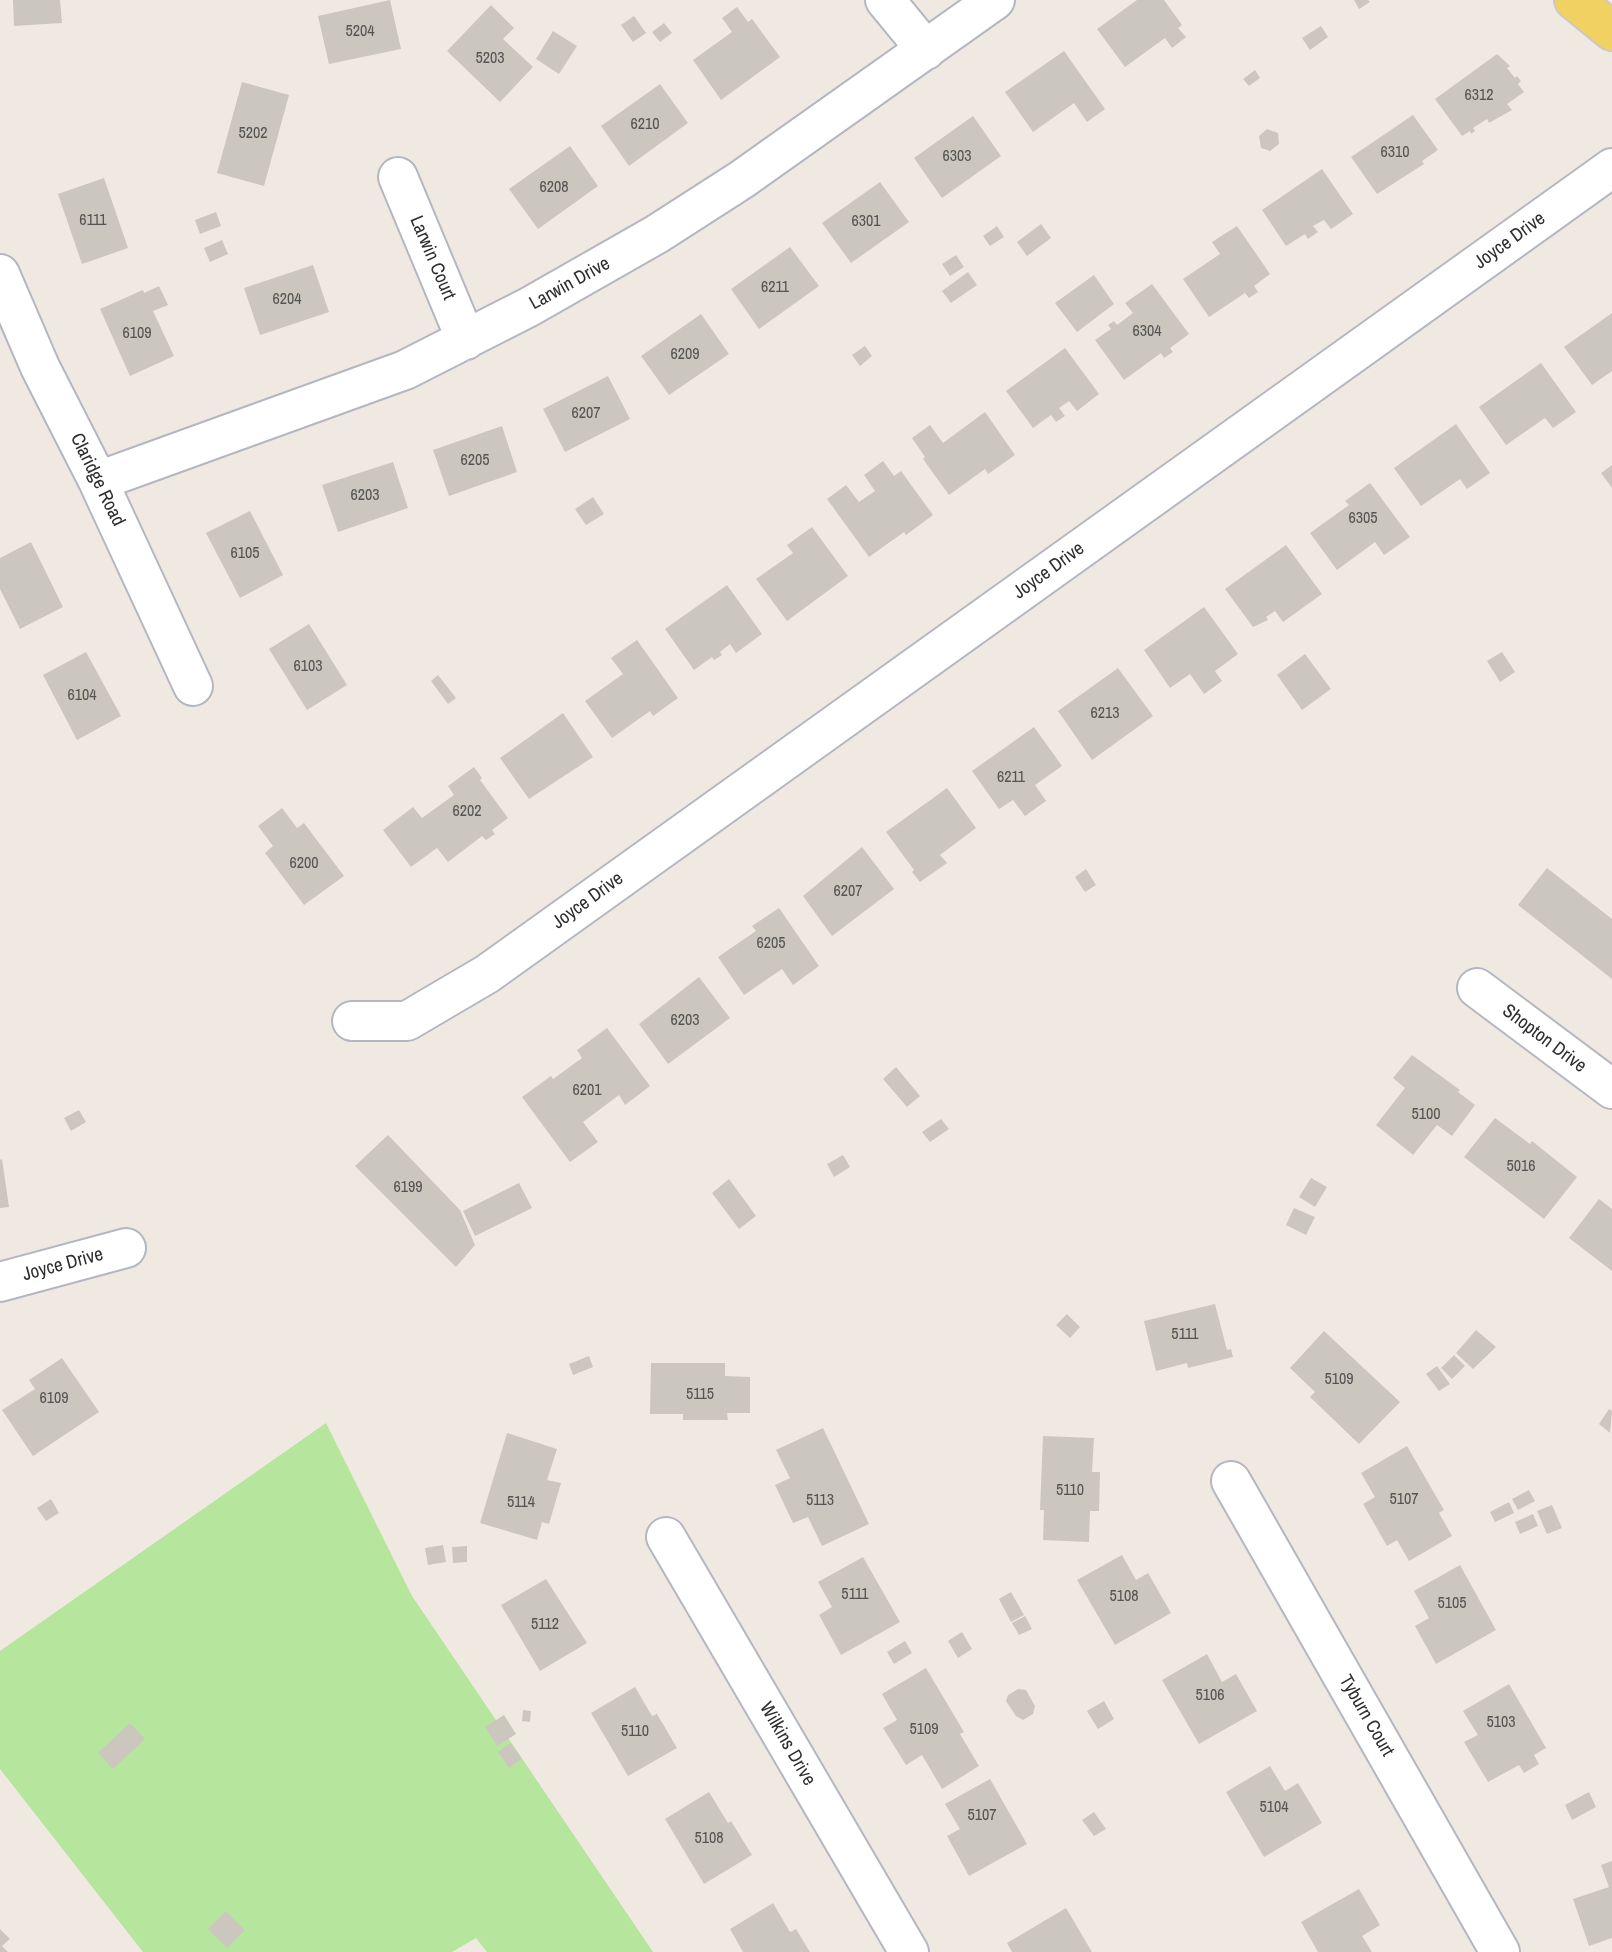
<!DOCTYPE html>
<style>
body{margin:0}
canvas{display:block;background:#efe9e1}
</style>
<canvas width="1612" height="1952"></canvas>
<script>
const g = document.querySelector('canvas').getContext('2d');
g.lineJoin = 'round';
function paint(path, color) { g.fillStyle = color; g.fill(path, 'evenodd'); }
function strokePath(path, color, width, dash) { g.strokeStyle = color; g.lineWidth = width; g.lineCap = dash ? 'butt' : 'round'; g.setLineDash(dash || []); g.stroke(path); }
function drawText(font, color, halo, rows, align = 'center') {
  g.font = font + ' "Archivo Narrow",sans-serif'; g.lineWidth = 5; g.setLineDash([]); g.textBaseline = 'middle'; g.strokeStyle = halo; g.fillStyle = color; for (const [text, x, y, turn = 0] of rows) {
    g.save(); g.translate(x, y); g.rotate((+turn || 0) * Math.PI / 180); g.textAlign = isNaN(turn) ? turn : align; if (halo) g.strokeText(text, 0, 0); g.fillText(text, 0, 0); g.restore();
  }
}
paint(new Path2D(`
 M326,1423l86,173 241,356h-166l-11,-14 -24,14h-309l-143,-183v-118z`), '#b6e59e');
paint(new Path2D(`
 M13,0h47l2,23 -48,3z
 M390,0l11,49 -72,15 -11,-48z
 M1137,0h27l18,25 -4,3 8,9 -14,11 -7,-10 -40,29 -28,-38z
 M1354,0h14l2,2 -11,7z
 M491,5l23,23 -11,11 30,28 -33,35 -53,-51z
 M737,7l11,15 4,-3 28,38 -59,43 -28,-40 39,-28 -10,-14z
 M634,16l12,17 -13,9 -12,-17z
 M664,23l8,10 -12,9 -8,-10z
 M1321,26l7,11 -18,13 -8,-12z
 M553,31l24,15 -18,28 -23,-15z
 M1064,51l41,58 -18,13 -13,-19 -41,29 -28,-40z
 M1497,54l13,12 -3,2 8,10 2,-2 4,5 -3,3 6,8 -17,12 5,6 -23,13 -2,-4 -14,9 2,3 -4,3 -1,-3 -8,5 -27,-37z
 M1255,70l5,8 -11,8 -6,-7z
 M242,82l47,13 -25,91 -47,-13z
 M660,84l28,39 -59,43 -28,-40z
 M1413,115l25,35 -16,11 2,3 -47,30 -26,-37z
 M973,116l28,40 -59,42 -28,-40z
 M1267,129l11,4 1,11 -9,7 -9,-3 -2,-12z
 M570,146l28,40 -60,43 -29,-40z
 M1322,169l31,45 -22,15 -7,-9 -11,6 5,6 -10,7 -3,-5 -19,12 -24,-36z
 M104,178l24,70 -46,16 -24,-70z
 M880,182l29,40 -58,41 -29,-40z
 M216,212l5,14 -21,8 -5,-14z
 M1041,224l10,14 -24,18 -10,-14z
 M997,226l7,11 -14,9 -7,-10z
 M1237,226l33,48 -16,12 4,6 -9,6 -4,-5 -36,24 -26,-38 37,-25 -8,-12z
 M222,240l6,14 -18,8 -6,-14z
 M790,247l29,39 -60,43 -28,-40z
 M956,255l8,12 -14,9 -8,-12z
 M313,265l16,47 -69,23 -16,-47z
 M968,272l9,13 -26,18 -9,-12z
 M1094,275l20,29 -37,28 -22,-29z
 M1152,284l37,50 -19,14 3,4 -9,6 -3,-5 -37,27 -29,-40 16,-11 -3,-4 6,-4 3,4 16,-12 -8,-10z
 M159,286l9,19 -15,6 21,45 -44,20 -30,-67 43,-19 1,3z
 M1612,313v58l-20,14 -28,-38z
 M701,314l28,40 -60,41 -28,-39z
 M865,346l7,10 -12,10 -8,-11z
 M1065,348l34,46 -22,17 -8,-10 -10,7 6,8 -9,6 -5,-7 -18,13 -27,-37z
 M1541,363l35,49 -23,16 -8,-10 -39,27 -27,-38z
 M608,376l22,43 -65,33 -22,-43z
 M985,412l30,43 -27,19 -3,-5 -36,26 -26,-36 2,-2 -13,-19 18,-13 13,18z
 M1456,424l34,49 -23,16 -7,-10 -39,27 -27,-38z
 M502,426l15,46 -68,24 -16,-46z
 M883,461l11,15 7,-5 32,44 -27,20 -2,-3 -35,25 -42,-58 19,-14 13,17 16,-11 -11,-16z
 M393,462l15,46 -70,24 -16,-47z
 M1612,465v23l-11,-15z
 M1370,483l40,54 -26,18 -9,-13 -38,28 -27,-37 39,-28 -4,-4z
 M593,497l11,17 -18,11 -11,-16z
 M250,511l33,64 -43,23 -34,-65z
 M812,527l36,49 -61,45 -31,-42 37,-26 -6,-8z
 M31,542l32,65 -43,22 -20,-40v-31z
 M1286,545l36,49 -39,28 -8,-11 -9,6 2,3 -15,7 -28,-38z
 M727,585l35,49 -26,19 -6,-9 -10,8 2,3 -8,5 -2,-3 -18,13 -29,-41z
 M1204,607l34,47 -23,17 7,10 -18,13 -14,-20 -20,14 -26,-38z
 M309,624l38,61 -40,25 -38,-61z
 M637,640l41,58 -25,18 -3,-5 -38,27 -27,-37 38,-27 -12,-16z
 M86,652l35,64 -44,24 -34,-65z
 M1502,652l13,20 -15,10 -13,-21z
 M1305,654l26,35 -29,21 -25,-35z
 M1118,668l35,48 -61,44 -34,-49z
 M438,675l18,23 -8,6 -17,-23z
 M563,713l30,44 -64,42 -29,-41z
 M1034,727l28,39 -27,19 11,16 -21,15 -12,-16 -14,9 -27,-38z
 M474,767l8,11 -2,2 28,38 -16,12 3,4 -9,6 -4,-4 -34,26 -11,-14 -26,19 -28,-37 30,-23 9,11 32,-23 -6,-9z
 M947,788l29,40 -36,27 7,8 -27,19 -8,-10 2,-2 -28,-38z
 M282,808l15,20 7,-5 40,53 -40,29 -39,-52 8,-7 -15,-20z
 M862,847l32,42 -62,47 -29,-40z
 M1547,868l65,51v60l-94,-74z
 M1086,869l10,16 -11,7 -10,-15z
 M779,908l40,58 -26,19 -11,-16 -38,26 -26,-38 38,-26 -4,-5z
 M699,977l31,41 -62,46 -29,-40z
 M607,1028l43,58 -25,19 -6,-10 -36,27 15,20 -28,20 -48,-65 29,-21 2,3 29,-21 -5,-8z
 M1412,1055l48,35 -2,2 17,13 -23,31 -15,-11 -24,30 -37,-30 29,-37 -12,-10z
 M896,1067l24,29 -13,11 -24,-28z
 M79,1110l7,12 -15,9 -7,-13z
 M1495,1118l35,26 2,-3 45,36 -33,42 -80,-62z
 M941,1119l8,10 -19,13 -8,-10z
 M388,1135l72,75 15,35 -19,22 -101,-101z
 M843,1155l7,12 -16,10 -7,-13z
 M2,1159l7,48 -9,1v-48z
 M1311,1178l16,9 -12,20 -16,-10z
 M729,1179l27,37 -17,13 -27,-36z
 M519,1183l13,25 -57,28 -12,-25z
 M1599,1199l13,10v62l-43,-33z
 M1294,1208l21,9 -9,18 -20,-10z
 M1215,1304l12,46 4,-1 2,8 -45,11 -1,-5 -31,8 -12,-50z
 M1067,1314l13,13 -10,11 -14,-13z
 M1476,1330l20,17 -23,22 -17,-16z
 M1324,1331l76,71 -41,42 -49,-47 5,-5 -25,-24z
 M1454,1355l11,11 -13,13 -11,-11z
 M589,1356l4,11 -20,8 -4,-11z
 M62,1358l37,54 -66,44 -31,-46 33,-21 -6,-9z
 M651,1363h74v13l25,1v36h-23l1,7h-45v-6h-33z
 M1437,1366l13,18 -11,7 -13,-17z
 M1609,1409l3,2 -2,22 -11,-9z
 M823,1428l46,96 -47,22 -14,-29 -15,6 -18,-38 15,-7 -14,-28z
 M507,1433l50,16 -10,31 14,3 -12,41 -7,-2 -5,18 -57,-17z
 M1043,1436l51,2 -2,34h8l-1,39h-9l-1,31 -46,-2 1,-30h-4z
 M1407,1446l37,64 -5,3 13,23 -43,25 -12,-21 -10,6 -24,-42 12,-7 -14,-24z
 M1529,1490l6,11 -17,9 -6,-11z
 M51,1499l8,14 -13,8 -9,-13z
 M1509,1502l5,11 -19,9 -5,-10z
 M1552,1505l10,23 -15,6 -10,-23z
 M1533,1514l5,12 -18,8 -5,-12z
 M443,1545l3,17 -18,3 -3,-17z
 M467,1546v16l-14,1 -1,-16z
 M1122,1555l14,25 12,-7 23,40 -56,32 -38,-65z
 M863,1557l37,65 -59,33 -22,-40 13,-8 -14,-25z
 M1460,1565l36,65 -60,34 -21,-38 14,-8 -15,-27z
 M546,1579l41,64 -47,28 -39,-66z
 M1011,1592l13,23 -13,7 -12,-23z
 M1025,1616l7,13 -13,6 -7,-12z
 M962,1632l10,17 -14,9 -10,-17z
 M905,1641l7,12 -18,11 -7,-12z
 M1207,1654l15,28 14,-8 21,37 -58,33 -37,-64z
 M926,1668l38,64 -4,2 19,32 -37,23 -20,-34 -16,10 -23,-37 14,-8 -15,-26z
 M1509,1684l37,64 -12,7 5,9 -15,9 -5,-8 -31,17 -24,-40 14,-7 -15,-24z
 M635,1687l17,29 5,-2 20,34 -49,28 -37,-63z
 M1018,1689l8,1 9,16 -2,8 -10,6 -7,-4 -10,-15 2,-6z
 M1104,1701l10,18 -16,10 -11,-18z
 M523,1710l8,1 -1,11 -8,-1z
 M504,1715l12,19 -19,12 -12,-19z
 M130,1723l15,16 -32,30 -15,-16z
 M511,1743l11,16 -13,9 -11,-16z
 M1270,1766l15,25 13,-8 24,40 -58,34 -38,-65z
 M990,1779l37,65 -58,32 -22,-40 13,-7 -15,-25z
 M709,1792l19,31 3,-2 21,34 -48,29 -39,-65z
 M1589,1792l7,15 -24,13 -7,-15z
 M1094,1812l12,17 -12,7 -12,-16z
 M1612,1861v77l-23,8 -16,-47 36,-12 -8,-22z
 M1359,1889l21,36 -18,11 10,16h-54l-17,-30z
 M773,1903l17,29 6,-3 14,23h-67l-13,-23z
 M1066,1908l26,44h-80l-5,-9z
 M226,1911l19,19 -18,18 -19,-19z
 M0,1929l10,10 -8,7 6,6h-8z`), '#cbc7bf');
const minor = new Path2D(`
 M885,0l41,50
 M398,177l68,163
 M0,274l40,93 58,114 95,205
 M98,481l307,-111 124,-63 128,-73 84,-54 254,-180
 M1477,988l135,101
 M352,1021h55l80,-47 1125,-806
 M0,1282l126,-34
 M1231,1481l269,471
 M666,1537l243,415`);
const major = new Path2D(`
 M1574,0l38,31`);
strokePath(minor, '#b4b7c1', 42);
strokePath(major, '#c9c9c9', 42);
strokePath(minor, '#fff', 38);
strokePath(major, '#f2d163', 38);
drawText('16px', '#555452', null, [
 ["5204",360,32],
 ["5203",490,59],
 ["6312",1479,96],
 ["6210",645,125],
 ["5202",253,134],
 ["6310",1395,153],
 ["6303",957,157],
 ["6208",554,188],
 ["6111",93,221],
 ["6301",866,222],
 ["6211",775,288],
 ["6204",287,300],
 ["6304",1147,332],
 ["6109",137,334],
 ["6209",685,355],
 ["6207",586,414],
 ["6205",475,461],
 ["6203",365,496],
 ["6305",1363,519],
 ["6105",245,554],
 ["6103",308,667],
 ["6104",82,696],
 ["6213",1105,714],
 ["6211",1011,778],
 ["6202",467,812],
 ["6200",304,864],
 ["6207",848,892],
 ["6205",771,944],
 ["6203",685,1021],
 ["6201",587,1091],
 ["5100",1426,1115],
 ["5016",1521,1167],
 ["6199",408,1188],
 ["5111",1185,1335],
 ["5109",1339,1380],
 ["5115",700,1395],
 ["6109",54,1399],
 ["5110",1070,1491],
 ["5107",1404,1500],
 ["5113",820,1501],
 ["5114",521,1503],
 ["5111",855,1595],
 ["5108",1124,1597],
 ["5105",1452,1604],
 ["5112",545,1625],
 ["5106",1210,1696],
 ["5103",1501,1723],
 ["5109",924,1730],
 ["5110",635,1732],
 ["5104",1274,1808],
 ["5107",982,1816],
 ["5108",709,1839]
]);
drawText('19px', '#2e2e2e', '#fff', [
 ["Joyce Drive",1510,241,-36],
 ["Larwin Court",432,258,67],
 ["Larwin Drive",570,284,-29],
 ["Claridge Road",97,480,64],
 ["Joyce Drive",1049,571,-36],
 ["Joyce Drive",588,901,-36],
 ["Shopton Drive",1544,1039,37],
 ["Joyce Drive",63,1265,-15],
 ["Tyburn Court",1366,1716,60],
 ["Wilkins Drive",787,1744,60]
]);
</script>
